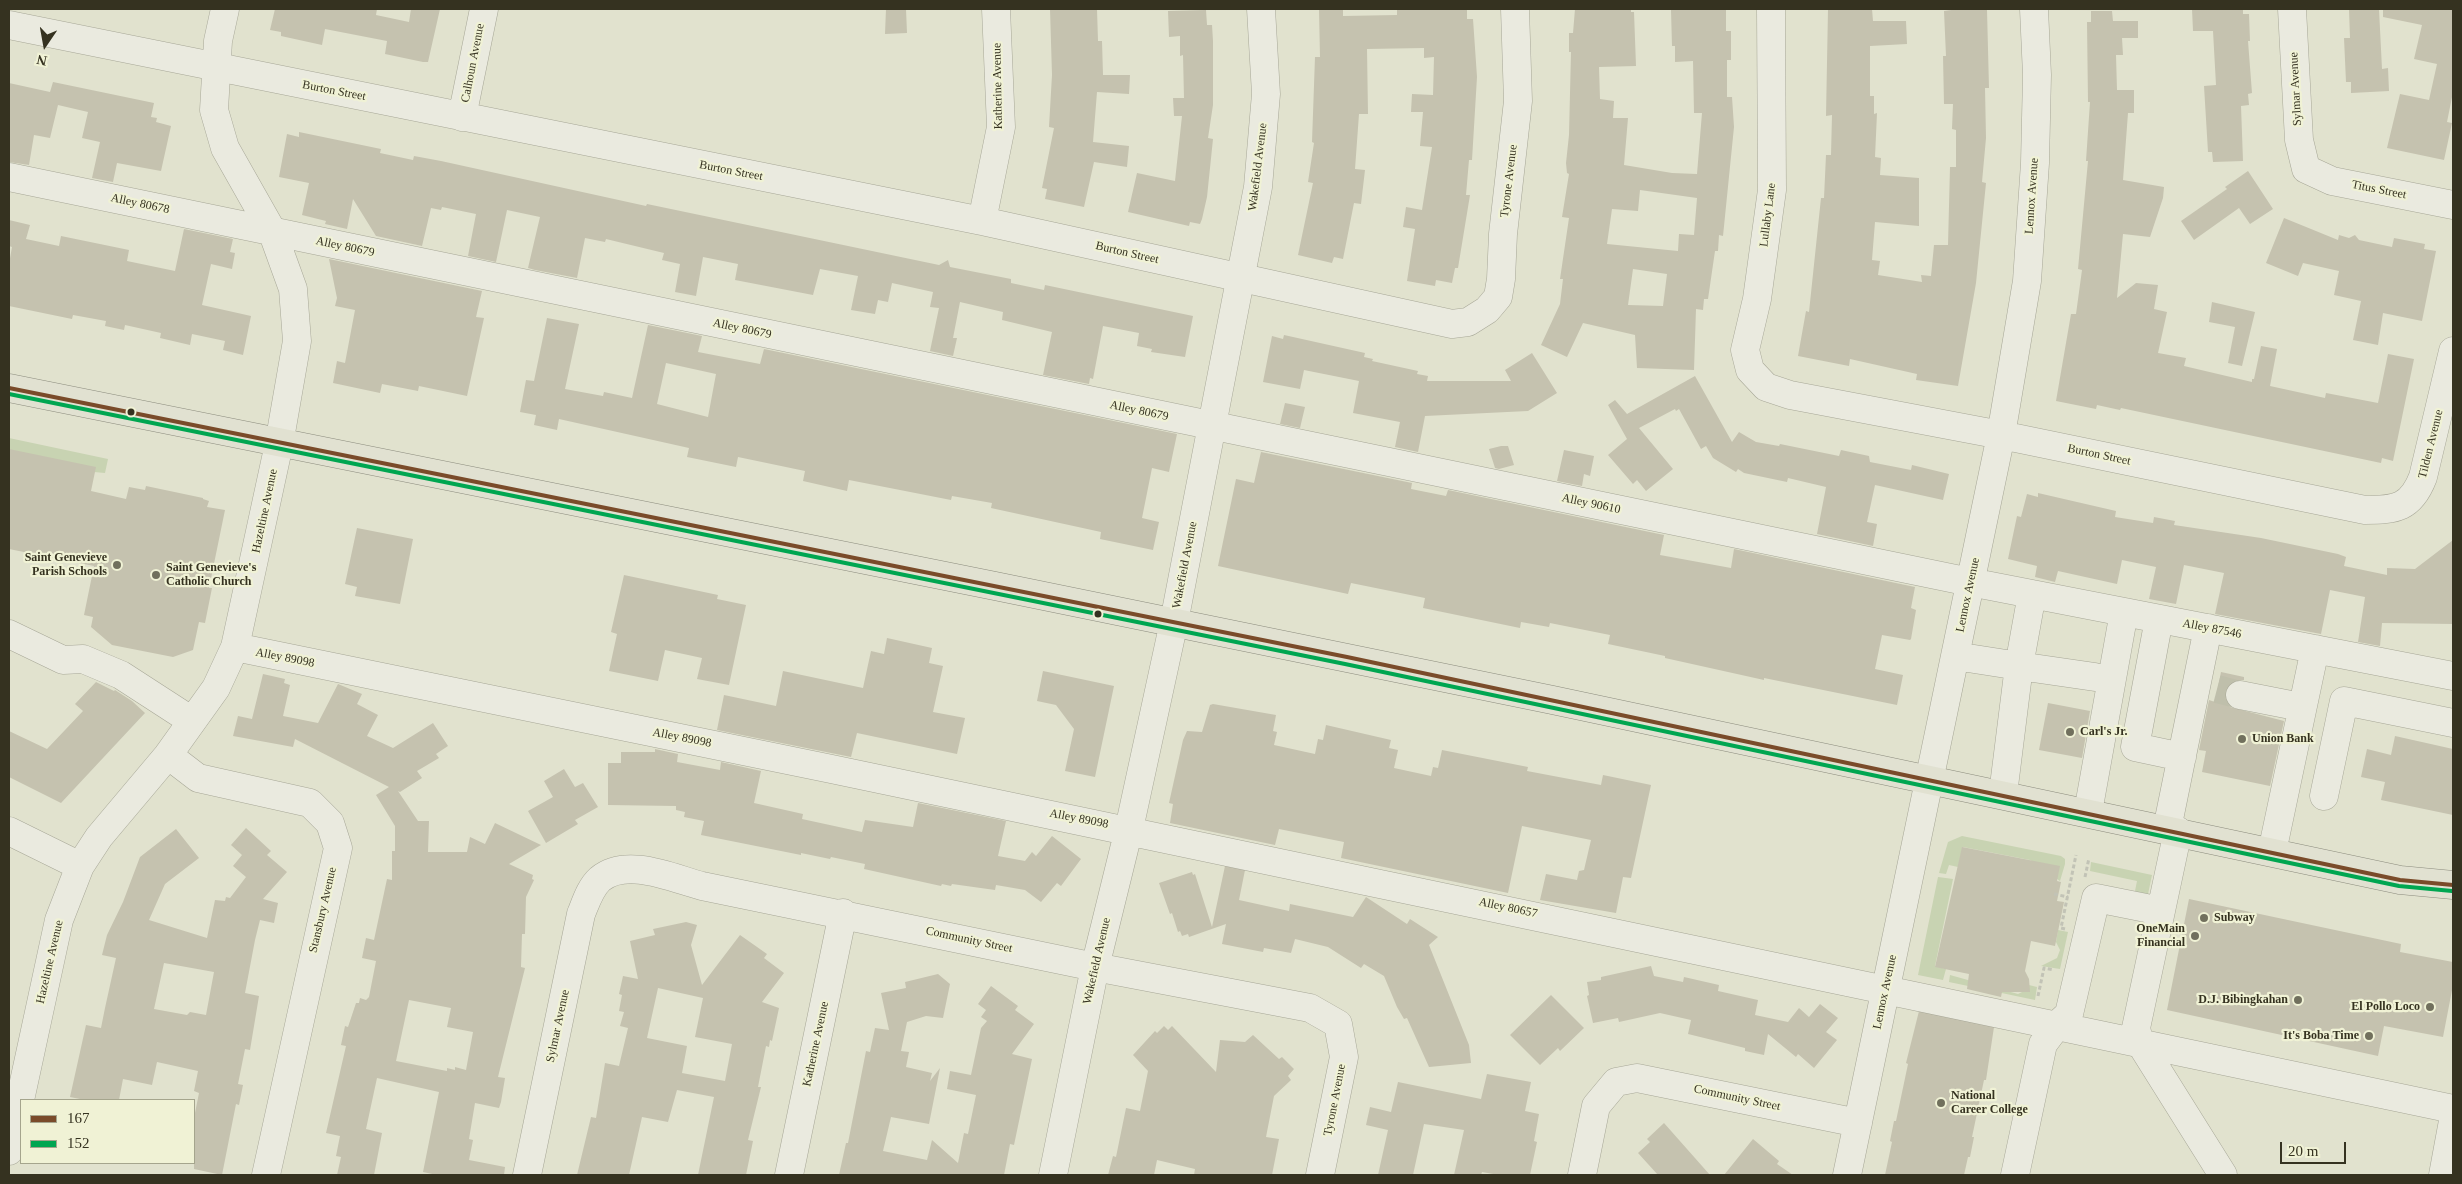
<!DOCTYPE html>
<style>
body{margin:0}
#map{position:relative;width:2462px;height:1184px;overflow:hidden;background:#e1e2ce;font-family:Georgia,serif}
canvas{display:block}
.frame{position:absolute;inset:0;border:10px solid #353220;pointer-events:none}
.legend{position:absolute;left:20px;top:1099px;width:175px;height:65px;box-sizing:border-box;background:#f0f2d5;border:1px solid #a5a58d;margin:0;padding:6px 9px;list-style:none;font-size:15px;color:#353220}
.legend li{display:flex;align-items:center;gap:10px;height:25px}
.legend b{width:25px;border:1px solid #a5a58d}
.north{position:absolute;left:20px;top:20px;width:50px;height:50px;-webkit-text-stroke:4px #f0f2d5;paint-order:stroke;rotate:192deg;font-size:14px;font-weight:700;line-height:20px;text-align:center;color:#353220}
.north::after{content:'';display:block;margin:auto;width:18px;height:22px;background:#353220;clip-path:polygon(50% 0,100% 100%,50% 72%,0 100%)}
.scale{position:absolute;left:2280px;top:1142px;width:66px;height:22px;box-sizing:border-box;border:2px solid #353220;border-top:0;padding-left:6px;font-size:15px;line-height:18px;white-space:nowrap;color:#353220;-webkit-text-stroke:4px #f0f2d5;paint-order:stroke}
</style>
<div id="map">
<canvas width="2462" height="1184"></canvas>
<div class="frame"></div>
<ul class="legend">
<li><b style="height:6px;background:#7a4b2a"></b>167</li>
<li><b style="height:6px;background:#00a651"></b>152</li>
</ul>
<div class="north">N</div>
<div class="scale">20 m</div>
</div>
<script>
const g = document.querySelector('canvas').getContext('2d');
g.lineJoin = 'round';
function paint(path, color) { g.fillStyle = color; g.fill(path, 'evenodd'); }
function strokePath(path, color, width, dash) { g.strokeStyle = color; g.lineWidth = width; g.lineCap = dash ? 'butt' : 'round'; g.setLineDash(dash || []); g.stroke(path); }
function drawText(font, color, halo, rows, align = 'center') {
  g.font = font + ' Georgia,serif'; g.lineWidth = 4.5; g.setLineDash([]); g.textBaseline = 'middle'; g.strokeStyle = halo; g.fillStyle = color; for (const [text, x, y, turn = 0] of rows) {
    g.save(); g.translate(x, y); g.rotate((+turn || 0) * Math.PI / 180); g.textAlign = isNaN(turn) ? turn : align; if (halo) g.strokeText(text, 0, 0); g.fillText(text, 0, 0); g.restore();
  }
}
paint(new Path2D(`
 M9,438l99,21 -3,14 -22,-2 -74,-15z
 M1962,836l99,20 4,3v5l-5,17 -30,-21 -67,-13 -5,20 -9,-2 -3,9 -7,-1 9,-31z
 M2091,862l61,13 -5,24 -13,-3 3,-15 -47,-10z
 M1938,877l15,2 -18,87 11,3 -3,11 -25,-5z
 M2058,930l10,2 -8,37 -19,-3 16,-8 3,-8 -4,-8z
 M1950,975l68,19 8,-4 3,-5 8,2 -2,13 -86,-18z`), '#c8d3b2');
paint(new Path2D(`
 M275,9h102l-1,6 33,7 2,-13h29l-12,53h-5l-38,-8 2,-13 -62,-12 -3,16 -41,-9v-4l-11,-2z
 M886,9h20l1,24 -22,1z
 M1050,9h47l1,32h4l1,34h27l-1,19 -32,-2 -4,50 36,4 -2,21 -33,-5 -10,45 -39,-8 2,-10 -5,-1 12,-60 -5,-1 3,-52z
 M1319,9h24v7l54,-1v-6h70v10h6l4,58 -5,83h-3l-3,35h4l-12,73h-3l-3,15 -16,-3 -1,6 -28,-5 8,-52 -12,-2 3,-20 16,3 10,-63 -12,-1 3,-34h-12l1,-18 21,1 1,-38 -10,1v-10l-57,1 1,65h-9l-4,55 10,1 -4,34 -7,-1 -11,56 -9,-2 -2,6 -34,-8 15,-72 -5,-1 6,-39 -2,-1 3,-85h5z
 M1575,9h56v3h3l2,54 -37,1 1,32 14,2 -1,17h15l-4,47 48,8 25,1 5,-61h-8l-1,-52 -18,1v-16h-3l-1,-36 55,-1v22h5v29h-4v37h5l2,30 -11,109 -4,-1 -1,16h-3l-7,48h-4l-1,11 -7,-1 -2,61 -57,-2 -2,-33 -52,-12 -16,34 -26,-12 19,-41 3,-25h-3l9,-61 -7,-1 7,-43 -2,-1 -1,-10 3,-28 2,-83h-2v-19h4zM1640,190l57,8 -3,37 -15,-1 -1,17 -71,-7 5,-35 26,2zM1633,269l34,5 -4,32 -35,-1z
 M1828,9h44l1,12h33l1,23 -37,2v50h4v18l3,-1 -2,44 6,1 -1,17 39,3v48l-44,-4 -3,38 8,1 -2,14 44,7 -1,-7 10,1 3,-31h14l2,-78h6v-37l-4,-1 1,-25h-9l-1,-48h3l-2,-45 15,-2 28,1 2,78h-4l1,50 -4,44 4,1 -10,100 -18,103 -42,-6 1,-6 -67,-15 -1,7 -51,-10 8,-45 3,1 12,-114h3l2,-43h5l1,-40 -6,1z
 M2192,9h51v5h6l1,27h-2l4,52 -4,1 1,11 -8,1 2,55 -30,1 -1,-10h-4l-4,-66 12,-1 -3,-54h-20z
 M2349,9h30l3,60 6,-1 1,23 -38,2v-11h-5l-2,-44h6z
 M2383,9h70v83l-6,30 5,1 -8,37 -57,-12 13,-54 29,6 8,-36 -23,-5 8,-34 -39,-8z
 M1206,10l1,15h5l1,16v64l-5,33 5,1 -6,58 -5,22 -2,5 -10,-2 -1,4 -61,-14 9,-39 38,8 7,-65h-8l-1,-18h11l-1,-43 -3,1v-20l-11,1 -1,-26z
 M2091,11h21l1,10h25v17h-16l1,17h-7l1,35h17v23h-6l-5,67 41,7 -1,11 -13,39 -27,-3 -6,64 19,-15 22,2 -4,24 13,3 -9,41 28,5 -2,8 68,16v-3h2l7,-33 16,3 -7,37 55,12 1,-5 52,10 10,-49 26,5 -21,102 -11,-3 -1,5 -260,-55 -1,2 -23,-5 -1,4 -40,-8 15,-87h5l6,-44 -4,-1 10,-108h-2l4,-59h-2l-1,-80h4z
 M53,82l101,21 -3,14 6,1 -1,4 15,4 -10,45 -44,-8 -4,19 -21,-4 8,-36 -18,-4 6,-26 -30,-7 -8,33 -16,-3 -5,30 -20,-3v-79l41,9z
 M299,132l82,17 -1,4 33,7 1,-4 27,5 205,45 1,-2 292,61 9,-5 2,7 61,12v4l33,7 1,-5 148,31 -8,41 -34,-5 1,-3 -15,-3 2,-13 -36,-7 -10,53 -3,-1 -1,6 -46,-9 9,-43 -50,-12 1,-8 -43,-10 -7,36h4l-4,18 -23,-5 9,-43 -9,-1 3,-15 -41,-9 -4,19 -10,-2 -3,14 -24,-4 7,-34 -38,-7 -7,26 -78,-15 3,-16 -35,-7 -7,39 -21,-4 5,-28 -18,-4 2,-7 -58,-14 -1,3 -20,-4 -8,40 -42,-8 -7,-2 12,-51 -33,-7 -11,52 -28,-6 8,-42 -34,-7 -1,3 -10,-2 -9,38 -46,-10 -23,-37 -6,30 -22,-5 1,-3 -24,-6 7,-32 -30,-6 8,-43 12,3z
 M2248,171l25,38 -23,15 -11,-16 -45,32 -13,-19 46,-32 -2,-2z
 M2284,218l54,22 1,-5 10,3 6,-3 4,5 33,7 2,-9 31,6 -1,5 12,2 -14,70 -39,-8 -5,32 -25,-5 8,-39 -27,-6 5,-24 -36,-8 -5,13 -32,-13z
 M9,220l21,5 -4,14 33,7 2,-10 68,14 -2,11 48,10 9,-42 49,10 -3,13 5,1 -3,16 -21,-5 -9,41 49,11 -8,39 -20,-5 2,-9 -33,-7 -2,11 -30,-7 1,-5 -36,-8 -1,5 -19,-4 1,-5 -33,-6 -1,4 -63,-13v-42l3,-17 -3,-1z
 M329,259l153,32 -6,26 8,1 -17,78 -48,-10 -1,5 -36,-7 -2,9 -47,-10 4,-22 8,2 10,-53 -20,-4 2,-8z
 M2212,302l43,10 -13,54 -14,-3 7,-36 -26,-5z
 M547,318l32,6 -14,65 38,7 1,-4 28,6 16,-73 54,11 -4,16 62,12 4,-15 413,85 -8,38 -17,-4 -10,50 17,4 -6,28 -53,-11 1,-7 -110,-24 1,-5 -40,-7 -1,4 -102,-20 -2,11 -44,-10 2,-10 -67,-14 -2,10 -49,-10 2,-9 -130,-29 -2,11 -23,-5 2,-10 -16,-3 6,-32 8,1zM666,363l50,11 -8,43 -51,-13z
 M1284,335l81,18 -1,4 9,2 -1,2 46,10 -1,3 11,2 -1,5h84l-6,-11 27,-17 25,40 -29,18 -103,5 -7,36 -23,-5 5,-25 -47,-9 6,-32 -55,-11 -4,19 -37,-7 9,-46 11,3z
 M1695,376l37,66 7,-10 17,10 23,4 1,-2 59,12 2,-6 28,6 1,6 41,8 1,-5 37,9 -6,26 -68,-15 -8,37 10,2 -4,22 -56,-12 9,-47 -38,-9 -1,4 -43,-9 -6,-4 -2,3 -23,-14 -7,-12 -5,3 -22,-40 -3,2 -1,-2 -36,19 34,41 -27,22 -9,-11 -4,4 -25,-29 19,-16 -19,-34 7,-5 12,14z
 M1285,403l20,4 -5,21 -20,-4z
 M1501,446h7l6,19 -15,4 -4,-1 -6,-19z
 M9,449l87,18 -5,24 35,8 3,-12 16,3 1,-4 57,12v1l6,2 -2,6 18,3 -16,78h3l-7,35 -6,-1 -6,28 -20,7 -61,-12 -21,-18 2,-10 -9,-2 10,-49 -85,-17z
 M1564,450l30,6 -4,20 -6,-2 -2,12 -25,-5z
 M1261,452l151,31 -1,6 35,7 2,-6 216,45 -4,20 71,13 3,-19 181,38 -4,21 5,2 -5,29 -1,1 -28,-5 -7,34 28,6 -6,30 -133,-27v2l-99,-22v-2l-57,-12 2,-9 -60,-12 -1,4 -28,-5 -1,6 -97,-20 2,-10 -74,-15 -3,11 -130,-28 18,-87 18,4z
 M2038,493l78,18 -1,6 38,6 1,-6 21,4 -1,4 87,13 77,16 8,3 -2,9 43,9v-7l28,1 38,-29v84l-71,-1 -2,23 -22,-4 7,-45 -35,-7 -9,44 -106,-20 9,-41 -40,-8 -8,39 -27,-5 7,-32 -34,-7 -5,24 -59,-13 -3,11 -20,-5 2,-11 -29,-7 9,-43 4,1 6,-23 11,3z
 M357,528l56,11 -13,65 -45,-8 2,-9 -12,-3z
 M624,575l94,20 -1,4 29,6 -17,80 -32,-6 5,-21 -37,-8 -7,31 -49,-10 8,-37 -6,-2z
 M887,638l45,10 -3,15 14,3 -10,46 32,6 -8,36 -100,-21 -6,24 -134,-27 7,-35 52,11 7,-35 80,17 8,-37 13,3z
 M1043,671l71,15 -19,91 -30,-6 9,-42 -18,-24 -19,-4z
 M2221,672l23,5v3h-9l-6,4 -4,8v8l5,7 54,14 -14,65 -68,-14 4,-21 -7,-1 10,-50 6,2z
 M263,674l22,5 -1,4 6,2 -7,31 35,7 20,-39 24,10 -5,10 21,11 -11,21 26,12 40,-25 15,23 -12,8 3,4 -22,13 5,7 -22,14 -2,-1 20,30h11l-1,31h39l3,-15 15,7 10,-21 46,22 -32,19 24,11 -1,4 2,1 -8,17 -1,37h-3l-1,33 4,1 -27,109 7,1 -4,24 -2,6 -24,-5 -6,36 4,1 -4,20 36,7 -1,8h-67l-14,-3 16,-80 -62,-14 -11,51 16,4 -8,42h-37l4,-18 -5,-1 4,-20 -14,-3 20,-87 -5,-1 4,-19 3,1 8,-24h3l1,-5 6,2 3,-3 7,-36 -14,-3 4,-20 8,2 13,-61 5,1v-29h3v-25l-19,-31 13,-8 -94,-48 -2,8 -60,-11 5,-20 14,3zM409,1000l42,8 -4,19 26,5 -7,38 -11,-3v3l-8,-2v3l-51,-10z
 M96,682l18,9 1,-1 17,11 13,12 -84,90 -52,-26v-46l38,18 36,-38 -8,-7z
 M2048,703l42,8 -8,47 -43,-8z
 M1213,704l63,11 -3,16 4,1 -3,13 41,9 3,-15 5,1 3,-15 65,15 -2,8 9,2 -4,18 37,8 2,-9 5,1 4,-18 86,17 -1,4 74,14 2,-10 48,10 -20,93 -8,-1 -7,36 -76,-13 6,-26 31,6 2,-9 5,-1 7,-30 -69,-14 -14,67 -167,-35 3,-16 -65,-13 -4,16 -105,-22 3,-19 -4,-1 14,-63 4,-9 15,1 8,-27z
 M2395,736l58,13v66l-72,-15 4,-18 -24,-5 6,-28 24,6z
 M655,749l23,5 -1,8 43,8 1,-8 40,9 -7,32 49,11 -1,5 60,13 3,-12 48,7 5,-24 88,18 -8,35 27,5 7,-9 4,4 16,-20 29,23 -20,27 -4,-3 -16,19 -16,-12 -29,-5 -1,5 -43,-6 -1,2 -9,-2 -1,2 -77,-17 1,-5 -34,-7 -1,2 -29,-6v2l-100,-20 3,-14 -20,-4 1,-5 -9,-2v-4l-68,-1v-42h13v-11h34z
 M564,769l11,18 8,-4 15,24 -23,13 3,4 -32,19 -18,-32 25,-14 -9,-16z
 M246,828l25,23 -4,4 20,17 -24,27 15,4 -4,20 -14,-3 -5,20 -10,53 14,3 -9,54 -5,-1 -7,35 5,1 -4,20 -3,-1 -14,71 -28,-6v-51l5,-25 -5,-2 4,-20 -41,-9 -5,23 -29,-6 -4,21h-34l-15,-3 16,-72 15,3 4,-20 11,-50 -14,-3 5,-20 16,-33 17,-45 36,-28 23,29 -34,26 -16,36 58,18 8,-38 10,1 1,-4 4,1 16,-21 -13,-11 9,-11 -11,-10zM164,963l50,9 -8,43 -16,-3 -3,3 -33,-6z
 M1962,847l98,19 -3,15 4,1 -4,19 7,1 -9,44 -24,-5 -6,30 4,8 1,13h-28l-1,5 -34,-8 2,-15 -34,-7z
 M1225,866l20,4 -6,30 50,11 1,-7 63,13 13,-20 41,27 3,-5 28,18 -9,8 40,100 2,18 -42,4 -22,-49 -3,1 -7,-12 -13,-31 -20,-12 -3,4 -33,-21 -33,-8 -4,14 -27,-5 -1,4 -41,-8 4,-20 -37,13 -1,-3 -6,2 -2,-5 -2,1 -6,-19 -2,1 -11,-31 33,-11 1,3 2,-1 17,53z
 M2189,899l212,45 -1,8 53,10v23l-10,52 -59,-11 -6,30 -211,-46z
 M686,922l11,3 -6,20 11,40 38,-50 27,19 -3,4 20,15 -22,29 17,6 -7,33 -2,-1 -1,7 -3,-1 -8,41h3l-13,53 5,1 -7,34h-48l16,-78 -37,-7 -9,32 -26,-5 -13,58h-52l14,-58 5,1 9,-55 14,3 9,-38 -8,-2 4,-14 -5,-1 3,-16 -3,-1 4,-18 15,3 -8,-38 25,-6 -2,-6zM658,988l45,10 -8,39 37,7 -7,37 -43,-8 5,-27 -40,-8z
 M1651,966l3,10 29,6 1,-5 35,8 -1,6 40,9 -3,15 33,7 11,-14 10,9 11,-13 18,14 -12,14 11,8 -23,28 -16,-14 -2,3 -28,-23 -4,21 -19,-4v-3l-57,-14 3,-14 -31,-7 -41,9 -1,-4 -25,5 -6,-27 2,-1 -2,-13 14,-2v-3z
 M938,974l12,10 -7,34 -17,-2 -19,6 -6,29 8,1 -3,15 26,6 -2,8 10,-13 -11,56 -38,-7 -8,34 44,9 5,-20 26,23 6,-30 4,1 8,-39 -29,-6 3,-18 21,4 10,-47 6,-7 -6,-4 5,-7 -8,-6 13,-18 27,20 -3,4 19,14 -22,30 20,5 -18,86 -4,-1 -6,31h-165l7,-32h2l18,-92 4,1 5,-24 14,2 -8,-37 25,-5 -1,-6z
 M1551,995l33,33 -24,23 -2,-3 -18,17 -30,-30z
 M1919,1011l75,16 -8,53h-2l-12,57h2l-4,20h-2l-4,18h-79l7,-33 -2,-1 4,-20h2l12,-57 -2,-1z
 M1164,1026l4,4 4,-4 44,46 4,-32 25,2 8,-7 26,24 3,-2 12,12 -6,7 3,4 -17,16 -8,41 13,2 -7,36h-78l1,-6 -38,-9 -3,15h-46l5,-19 3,1 10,-49 14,3 8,-40 -15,-16 22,-24 2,2z
 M1487,1074l44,8 -6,29 14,3 -5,27 3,1 -7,33h-31l-17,-3 -1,3h-27l10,-45 -40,-6 -11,51h-35l10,-45 -22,-5 4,-18 21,5 7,-30 83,17z
 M1664,1123l46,52h-52l-20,-22 12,-11 -3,-3z
 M1753,1139l26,22 -2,3 16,11h-69z`), '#c5c2af');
strokePath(new Path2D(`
 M2217,689l23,6`), '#bfbfab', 28, [28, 14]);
const minor = new Path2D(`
 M1771,9l1,181 -15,109 -12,51 5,20 16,17 24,8 211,40 364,75c31,0 46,-2 58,-33l30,-126
 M2292,9l7,131 7,29 26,12 121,24
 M9,25l973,196 470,103 16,-2 19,-12 11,-13 3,-18 2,-45 15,-133 -3,-92
 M462,117l22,-108
 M9,177l1961,405 483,94
 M982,221l19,-94 -5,-118
 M2159,619l-24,128 47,10
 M9,634l54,26 20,-1 38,16 71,46
 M235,647c740,151 1480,303 2218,462
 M1955,656l64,10 13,-72
 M2240,695l61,12
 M168,755l30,23 112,25 20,20 8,25 -72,327
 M2003,794l16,-128 76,11
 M2324,796l20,-95 109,22
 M2088,812l36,-200
 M2167,829l41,-201
 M9,831l71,35
 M2178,831l-42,197 3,13 84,134
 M2272,852l43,-203
 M9,1151l50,-231 21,-54 19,-29 69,-82 48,-67 19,-41 44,-203 18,-103 -4,-52 -21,-58 -47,-83 -11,-38 4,-69 7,-32
 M527,1175l54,-261c5,-12 9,-26 19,-35 27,-22 72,-1 102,7l393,81 215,41 28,16 6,33 -24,118
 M789,1175l54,-262
 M1053,1175l42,-208 34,-138 45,-207 84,-435 8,-93 -5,-85
 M1582,1175l14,-69 20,-24 21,-4 221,45
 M1847,1175l154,-740 26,-154 8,-118 2,-88 -3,-66
 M2015,1175l28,-131 15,-20 11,-10 27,-116 65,13
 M2443,1175l10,-54`);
const major = new Path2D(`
 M9,388c328,68 657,132 986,198 469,94 938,193 1405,294l53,5`);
strokePath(minor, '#a7a797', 29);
strokePath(major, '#8c8c7e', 29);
strokePath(new Path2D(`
 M2085,877l4,-19
 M2054,894l14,3
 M2065,929l-4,-1 15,-73
 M2038,996l6,-28 10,2`), '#c2c3b6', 3, [4, 2.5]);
strokePath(minor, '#eaeadf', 28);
strokePath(major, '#e1e1d1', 28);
strokePath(new Path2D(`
 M9,388l1338,269 1053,223 53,5`), '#7a4b2a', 4);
strokePath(new Path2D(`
 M9,394l1336,270 1054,222 53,5`), '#00a651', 4);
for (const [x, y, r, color] of [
 [131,412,4.5,"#353220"],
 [117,565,5,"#71705d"],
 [156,575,5,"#71705d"],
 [1098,614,4.5,"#353220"],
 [2070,732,5,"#71705d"],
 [2242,739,5,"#71705d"],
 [2204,918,5,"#71705d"],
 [2195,936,5,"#71705d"],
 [2298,1000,5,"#71705d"],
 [2430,1007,5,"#71705d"],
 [2369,1036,5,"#71705d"],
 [1941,1103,5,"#71705d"]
]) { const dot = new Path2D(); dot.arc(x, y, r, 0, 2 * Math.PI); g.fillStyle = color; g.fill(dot); strokePath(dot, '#f0f2d5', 2); }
drawText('12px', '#353220', '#f0f2d5', [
 ["Calhoun Avenue",473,63,-79],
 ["Katherine Avenue",998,86,-91],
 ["Sylmar Avenue",2296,89,-93],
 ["Burton Street",334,91,11],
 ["Wakefield Avenue",1258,167,-83],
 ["Burton Street",731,171,11],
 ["Tyrone Avenue",1509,181,-83],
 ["Titus Street",2379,190,11],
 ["Lennox Avenue",2032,196,-86],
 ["Alley 80678",140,204,12],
 ["Lullaby Lane",1768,215,-83],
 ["Alley 80679",345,247,12],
 ["Burton Street",1127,253,13],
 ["Alley 80679",742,329,12],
 ["Alley 80679",1139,411,12],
 ["Tilden Avenue",2431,444,-76],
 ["Burton Street",2099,455,12],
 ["Alley 90610",1591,504,12],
 ["Hazeltine Avenue",265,511,-78],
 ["Wakefield Avenue",1185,565,-79],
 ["Lennox Avenue",1968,595,-78],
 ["Alley 87546",2212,629,11],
 ["Alley 89098",285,658,11],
 ["Alley 89098",682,738,11],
 ["Alley 89098",1079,819,11],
 ["Alley 80657",1508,908,12],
 ["Stansbury Avenue",323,910,-77],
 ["Community Street",969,940,12],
 ["Wakefield Avenue",1097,961,-77],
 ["Hazeltine Avenue",50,962,-77],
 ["Lennox Avenue",1885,992,-78],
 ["Sylmar Avenue",558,1026,-78],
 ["Katherine Avenue",816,1044,-78],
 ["Community Street",1737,1098,12],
 ["Tyrone Avenue",1335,1100,-79]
]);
drawText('bold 12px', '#353220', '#f0f2d5', [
 ["Saint Genevieve",107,558],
 ["Parish Schools",107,572],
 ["Saint Genevieve's",166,568,"left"],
 ["Catholic Church",166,582,"left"],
 ["Carl's Jr.",2080,732,"left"],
 ["Union Bank",2252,739,"left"],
 ["Subway",2214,918,"left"],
 ["OneMain",2185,929],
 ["Financial",2185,943],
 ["D.J. Bibingkahan",2288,1000],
 ["El Pollo Loco",2420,1007],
 ["It's Boba Time",2359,1036],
 ["National",1951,1096,"left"],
 ["Career College",1951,1110,"left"]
], 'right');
</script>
